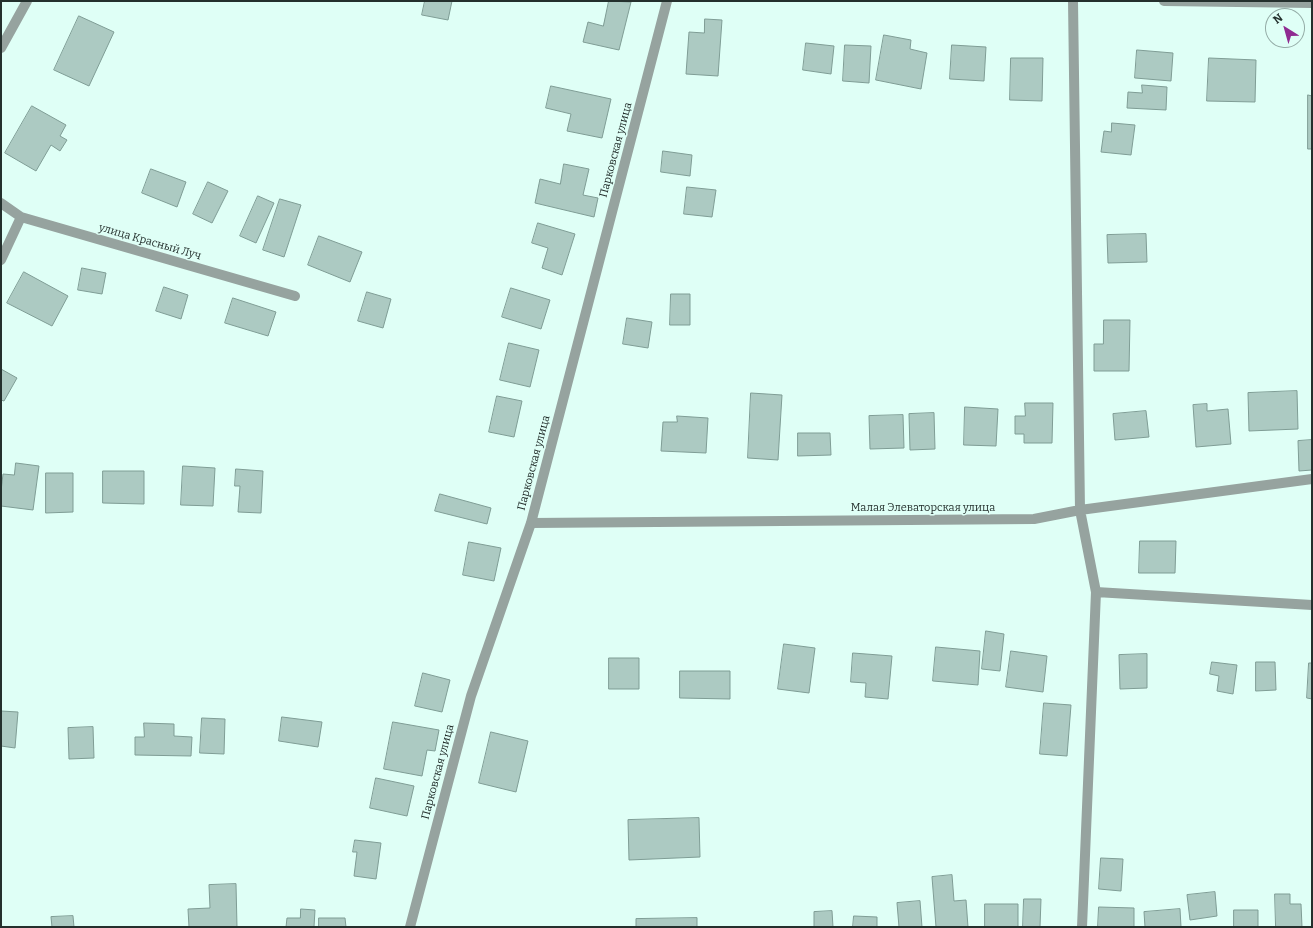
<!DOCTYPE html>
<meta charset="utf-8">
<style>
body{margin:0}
#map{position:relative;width:1313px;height:928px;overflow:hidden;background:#dffff6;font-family:Bitter,serif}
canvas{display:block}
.frame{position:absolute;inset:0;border:2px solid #24302d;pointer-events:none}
.north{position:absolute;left:1265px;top:8px;width:40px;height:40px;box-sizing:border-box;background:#dffff6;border:1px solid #94aca6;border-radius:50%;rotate:323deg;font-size:11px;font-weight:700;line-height:16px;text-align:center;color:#24302d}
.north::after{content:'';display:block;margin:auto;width:14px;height:18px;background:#8f2b91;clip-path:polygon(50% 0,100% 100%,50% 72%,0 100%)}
</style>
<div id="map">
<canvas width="1313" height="928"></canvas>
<div class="frame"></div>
<div class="north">N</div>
</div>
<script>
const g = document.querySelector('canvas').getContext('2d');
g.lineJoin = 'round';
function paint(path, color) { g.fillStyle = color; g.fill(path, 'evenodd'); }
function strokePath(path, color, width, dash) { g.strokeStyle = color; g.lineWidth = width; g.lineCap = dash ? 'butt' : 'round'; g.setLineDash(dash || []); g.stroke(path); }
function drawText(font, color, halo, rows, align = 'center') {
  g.font = font + ' Bitter,serif'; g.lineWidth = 3; g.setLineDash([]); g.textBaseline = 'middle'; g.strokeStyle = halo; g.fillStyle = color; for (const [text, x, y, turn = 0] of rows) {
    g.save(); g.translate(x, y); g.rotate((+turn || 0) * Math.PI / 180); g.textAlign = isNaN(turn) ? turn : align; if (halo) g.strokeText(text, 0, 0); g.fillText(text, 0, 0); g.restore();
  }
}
const building = new Path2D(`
 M425,1h27l-4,19 -26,-5z
 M609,1l22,1 -12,48 -36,-8 5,-20 15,4z
 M79,16l35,16 -25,54 -35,-16z
 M705,19l17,1 -4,56 -32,-2 3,-42 15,1z
 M884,35l27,5 -1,9 17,4 -6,36 -45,-9z
 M806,43l28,3 -3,28 -28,-4z
 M845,45l26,1 -2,37 -26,-2z
 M952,45l34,2 -2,34 -34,-2z
 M1137,50l36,3 -2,28 -36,-3z
 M1011,58h32l-1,43 -32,-1z
 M1209,58l47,2 -1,42 -48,-1z
 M1142,85l25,2 -1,23 -39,-2 1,-16 14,1z
 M551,86l60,13 -9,39 -35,-7 4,-17 -25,-6z
 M1308,95l4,1v53h-4z
 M32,106l34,19 -6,11 7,4 -7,11 -9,-6 -15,26 -31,-18z
 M1112,123l23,2 -4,30 -30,-3 3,-21 7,1z
 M663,151l29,4 -2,21 -29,-4z
 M564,164l25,5 -6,26 15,3 -4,19 -59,-14 5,-24 20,5z
 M151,169l35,13 -9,25 -35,-14z
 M208,182l20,9 -16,32 -19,-9z
 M687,187l29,3 -4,27 -28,-3z
 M258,196l16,7 -18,40 -16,-7z
 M280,199l21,6 -17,52 -21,-7z
 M538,223l37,11 -13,41 -20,-7 6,-20 -16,-5z
 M1146,234l1,28 -39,1 -1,-28z
 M319,236l43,16 -12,30 -42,-17z
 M82,268l24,5 -4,21 -24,-4z
 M24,272l44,24 -16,30 -45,-23z
 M164,287l24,8 -7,24 -25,-8z
 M511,288l39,12 -9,29 -39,-12z
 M367,292l24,7 -8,29 -25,-7z
 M671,294h19v31h-20z
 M233,298l43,14 -8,24 -43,-13z
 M627,318l25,4 -4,26 -25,-4z
 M1104,320h26l-1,51h-35v-27h9z
 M509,343l30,7 -9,37 -30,-7z
 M1,369l16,9 -13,23 -3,-1z
 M1297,391l1,38 -49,2 -1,-38z
 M751,393l31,2 -4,65 -30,-2z
 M497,396l25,5 -8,36 -25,-5z
 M1025,403h28l-1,40h-28v-9h-9v-18h10z
 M1207,404v7l21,-2 3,35 -35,3 -3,-42z
 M965,407l33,2 -2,37 -32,-1z
 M1146,411l3,26 -34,3 -2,-26z
 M934,413l1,36 -25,1 -1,-36z
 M903,415l1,33 -34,1 -1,-33z
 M677,416l31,2 -2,35 -45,-2 2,-29h14z
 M798,433h32l1,22 -33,1z
 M1312,440v30l-13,1 -1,-30z
 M16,463l23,3 -6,44 -32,-4v-15l2,-17 11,1z
 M183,466l32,2 -2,38 -32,-1z
 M236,469l27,2 -2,42 -23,-1 2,-26h-5z
 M103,471h41v33l-41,-1z
 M46,473h27v39l-27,1z
 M440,494l51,14 -4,16 -52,-13z
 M1140,541h36l-1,32h-36z
 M469,542l32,6 -7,33 -31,-6z
 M986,631l18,3 -4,37 -18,-2z
 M784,644l31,4 -6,45 -31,-4z
 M936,647l44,4 -2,34 -45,-4z
 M1011,651l36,5 -4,36 -37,-5z
 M853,653l39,3 -4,43 -23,-2 1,-14 -15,-1z
 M1147,654v34l-27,1 -1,-34z
 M609,658h30v31h-30z
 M1212,662l25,3 -4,29 -16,-3 2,-15 -9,-2z
 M1256,662h19l1,28 -20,1z
 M1309,663h3v36l-5,-1z
 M680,671h50v28l-50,-1z
 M423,673l27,7 -8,32 -27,-6z
 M1044,703l27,2 -4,51 -27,-2z
 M1,711l17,1 -3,36 -14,-2z
 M282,717l40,5 -4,25 -39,-6z
 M202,718l23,1 -1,35 -24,-1z
 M393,722l46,8 -4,21 -8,-1 -5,26 -38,-7z
 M144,723l30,1v12l18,1 -1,19 -56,-1v-18h9z
 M93,727l1,31 -25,1 -1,-31z
 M491,732l37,9 -12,51 -37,-9z
 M376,778l38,8 -7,30 -37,-8z
 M699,818l1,39 -71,3 -1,-40z
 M355,840l26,3 -5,36 -22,-3 3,-24h-4z
 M1101,858l22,1 -2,32 -22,-2z
 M952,875l2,26 12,-1 2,27h-32l-4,-50z
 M236,884l1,43h-48l-1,-18 22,-1 -1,-23z
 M1215,892l2,24 -27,4 -3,-25z
 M1275,894h15v10h11l1,23h-26z
 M1024,899h17l-1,28h-17z
 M920,901l2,26h-23l-2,-24z
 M985,904h33v23h-33z
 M1099,907l35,1v19h-36z
 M301,909l14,1 -1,17h-28l1,-9h13z
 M1180,909l1,18h-36l-1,-15z
 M1234,910h24v17h-24z
 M832,911l1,16h-19v-15z
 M73,916l1,11h-22l-1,-10z
 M854,916l23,1v10h-24z
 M319,918h26l1,9h-27z
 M697,918v9h-61v-8z`);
paint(building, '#accac2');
strokePath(building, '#7f9d95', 1);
strokePath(new Path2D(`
 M1073,1l7,509 16,82 -14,335
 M1164,1l148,2
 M1,48l26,-47
 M1,203l20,14 274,79
 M1,260l20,-43
 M531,523l503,-4 46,-9 232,-31
 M1096,592l216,13
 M410,927l61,-231 60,-173 136,-522`), '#96a39f', 10);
drawText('11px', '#24302d', '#dffff6', [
 ["Парковская улица",616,150,-75],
 ["улица Красный Луч",150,242,16],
 ["Парковская улица",534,463,-75],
 ["Малая Элеваторская улица",923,508],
 ["Парковская улица",438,772,-75]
]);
</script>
